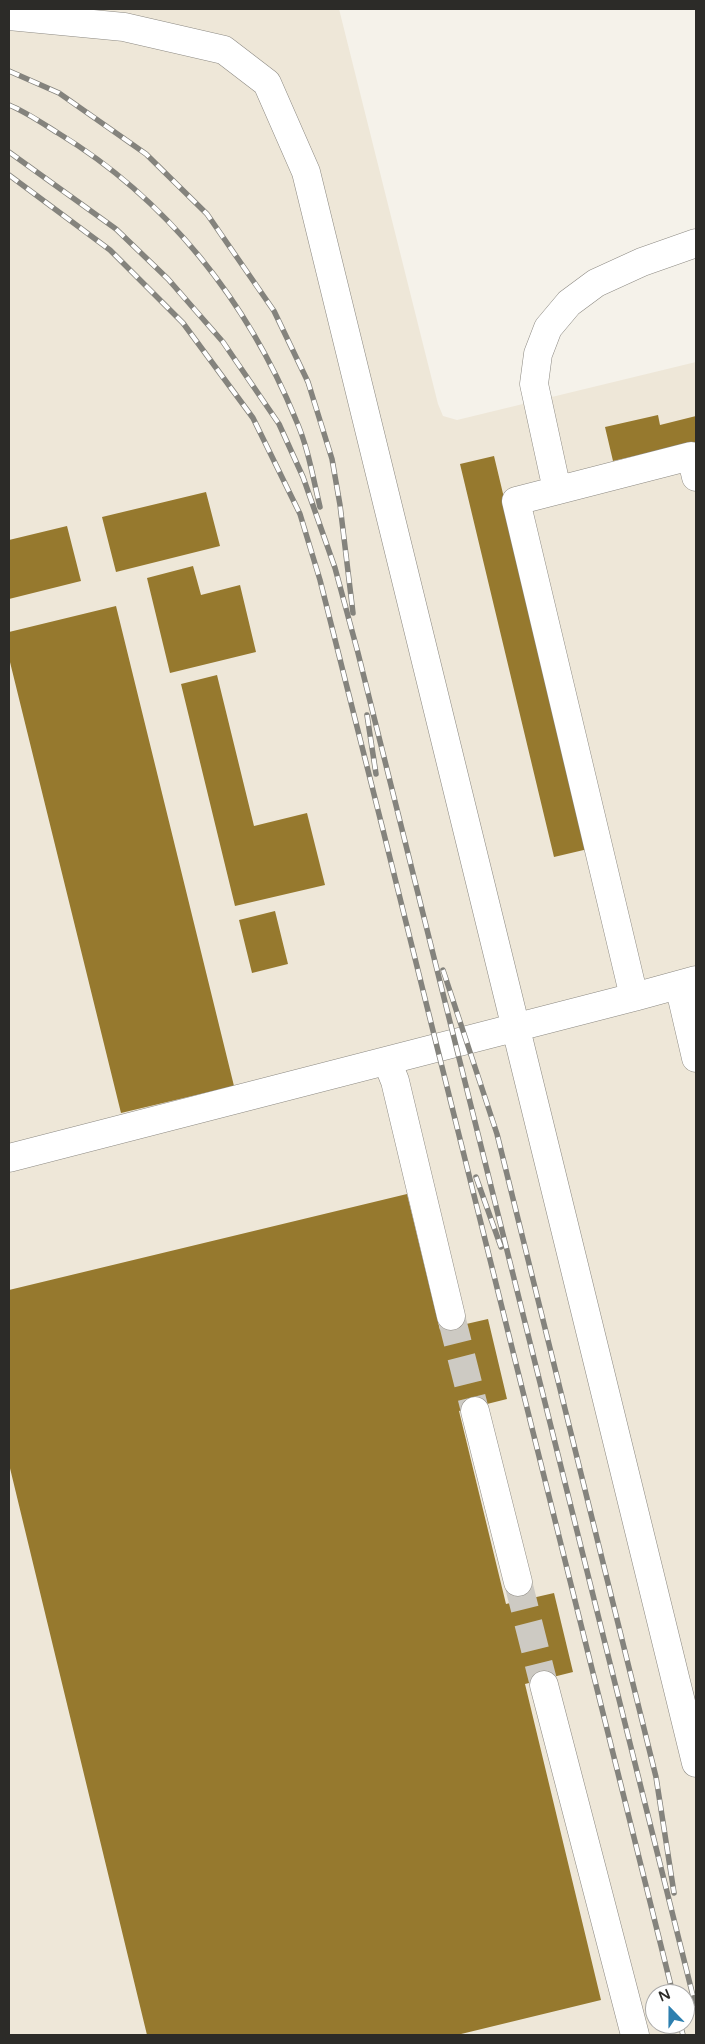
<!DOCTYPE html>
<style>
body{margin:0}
#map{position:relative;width:705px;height:2044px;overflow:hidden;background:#f5f2ea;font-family:"Varela Round",sans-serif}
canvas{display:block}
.frame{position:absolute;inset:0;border:10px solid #2c2b28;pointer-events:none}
.north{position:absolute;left:645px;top:1984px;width:50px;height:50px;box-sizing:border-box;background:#fff;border:1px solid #abaaa9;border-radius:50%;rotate:338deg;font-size:14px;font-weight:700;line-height:20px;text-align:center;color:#2c2b28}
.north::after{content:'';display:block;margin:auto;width:18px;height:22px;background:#2d7faf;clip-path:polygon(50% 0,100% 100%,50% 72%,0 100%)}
</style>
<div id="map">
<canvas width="705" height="2044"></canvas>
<div class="frame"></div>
<div class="north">N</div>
</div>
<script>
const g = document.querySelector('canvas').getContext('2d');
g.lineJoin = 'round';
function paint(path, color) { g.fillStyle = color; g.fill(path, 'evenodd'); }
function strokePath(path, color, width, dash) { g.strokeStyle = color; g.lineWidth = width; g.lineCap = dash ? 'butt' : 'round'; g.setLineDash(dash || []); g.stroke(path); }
paint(new Path2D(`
 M9,9h330l99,395 5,12 14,4 239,-58v1673h-687zM655,1994h30v30h-30z`), '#eee7d8');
paint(new Path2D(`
 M658,415l2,10 36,-9v26l-83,19 -8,-34z
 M494,456l94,393 -34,8 -94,-393z
 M206,492l14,54 -104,26 -14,-55z
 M67,526l14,55 -72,18v-59z
 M193,566l8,29 39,-10 16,67 -86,21 -23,-95z
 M116,606l118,480 -113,27 -112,-455v-26z
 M217,675l37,151 53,-13 18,72 -90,21 -54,-222z
 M275,911l13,53 -36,9 -13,-53z
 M407,1194l33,136 48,-11 19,80 -48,12 47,193 48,-11 19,79 -48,12 76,316 -144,35h-310l-138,-571v-174z`), '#96792e');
strokePath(new Path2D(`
 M451,1316l24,95
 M518,1582l26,103`), '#cdcac3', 28, [28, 14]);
const minor = new Path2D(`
 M9,16l115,11 100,23 43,33 39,89 390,1591
 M696,477l-5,-21 -175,45 118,496 62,-17
 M557,490l-23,-106 4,-30 10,-26 21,-25 27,-20 46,-21 54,-19
 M679,985l17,73
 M387,1061l8,20 56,235
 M9,1158l625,-161
 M475,1411l43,171
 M544,1685l91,350`);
strokePath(minor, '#8d8a83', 29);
strokePath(minor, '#fff', 28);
const rail = new Path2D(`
 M9,71l50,22 87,61 61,60 67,97 34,71 24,77 8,46 13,108
 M9,105c17,7 33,18 49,28 109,66 190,169 238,287 12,27 17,58 24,87
 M9,152l107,77 52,50 55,63 56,82 24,53 32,91 23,85 338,1355
 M9,175l101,75 73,73 70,95 47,96 20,66 64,254 289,1160
 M367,715l9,59
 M443,970l54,164 159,643 18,116
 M476,1177l25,70
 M680,2024l3,11`);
strokePath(rail, '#84837d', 5.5);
strokePath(rail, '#fff', 4, [11]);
</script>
